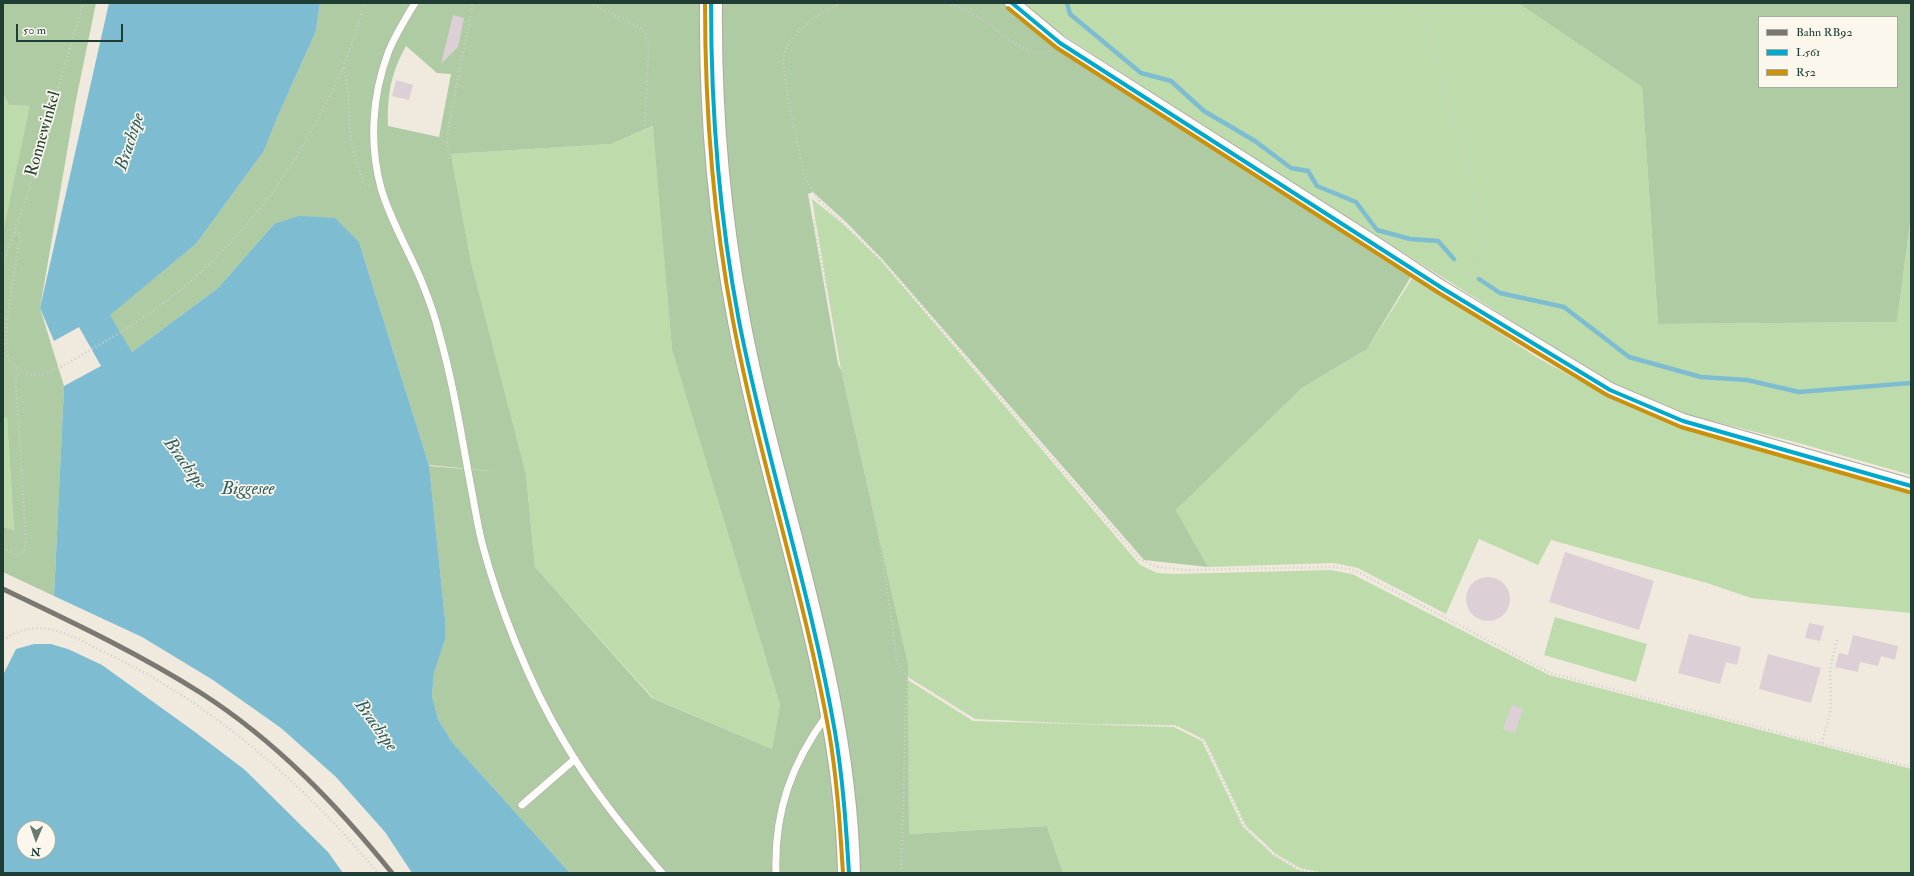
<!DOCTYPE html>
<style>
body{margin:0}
#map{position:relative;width:1914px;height:876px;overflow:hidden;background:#f0e9de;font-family:"IM FELL Double Pica",serif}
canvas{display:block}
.frame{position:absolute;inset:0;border:4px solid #1f3d34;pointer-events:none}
.legend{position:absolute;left:1758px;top:16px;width:140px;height:72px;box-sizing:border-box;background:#fbf7ec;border:1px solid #a3ada2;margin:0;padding:5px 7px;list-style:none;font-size:12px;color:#1f3d34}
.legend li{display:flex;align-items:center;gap:8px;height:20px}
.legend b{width:20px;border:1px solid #a3ada2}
.north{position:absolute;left:16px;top:820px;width:40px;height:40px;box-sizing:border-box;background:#fbf7ec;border:1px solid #a3ada2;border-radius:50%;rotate:182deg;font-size:11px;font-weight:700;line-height:16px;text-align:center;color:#1f3d34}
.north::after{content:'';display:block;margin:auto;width:14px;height:18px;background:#687970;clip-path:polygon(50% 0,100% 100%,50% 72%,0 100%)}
.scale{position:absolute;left:16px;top:24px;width:107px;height:18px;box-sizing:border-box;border:2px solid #1f3d34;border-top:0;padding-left:5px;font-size:12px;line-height:14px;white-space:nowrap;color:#1f3d34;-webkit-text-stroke:3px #fbf7ec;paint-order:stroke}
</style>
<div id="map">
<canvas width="1914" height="876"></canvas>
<div class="frame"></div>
<ul class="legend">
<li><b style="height:5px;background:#7b7872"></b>Bahn RB92</li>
<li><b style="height:5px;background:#00a9ce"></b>L561</li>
<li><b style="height:5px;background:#cc910a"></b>R52</li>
</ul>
<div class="north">N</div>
<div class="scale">50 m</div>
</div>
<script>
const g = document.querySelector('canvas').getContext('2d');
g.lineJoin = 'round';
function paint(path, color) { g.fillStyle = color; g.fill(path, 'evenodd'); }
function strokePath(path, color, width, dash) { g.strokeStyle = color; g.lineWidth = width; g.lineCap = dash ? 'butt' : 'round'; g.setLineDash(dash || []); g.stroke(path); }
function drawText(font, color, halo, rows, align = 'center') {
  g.font = font + ' "IM FELL Double Pica",serif'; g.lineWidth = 3.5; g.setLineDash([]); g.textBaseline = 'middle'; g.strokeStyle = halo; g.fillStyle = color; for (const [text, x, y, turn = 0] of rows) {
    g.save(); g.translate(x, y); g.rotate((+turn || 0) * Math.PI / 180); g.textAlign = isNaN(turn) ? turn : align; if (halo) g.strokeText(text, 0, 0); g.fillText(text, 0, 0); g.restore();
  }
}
paint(new Path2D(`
 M1026,3h492l124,84 16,237 239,-2 14,-106v259l-116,-33 -111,-28 -72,-30 -291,-183 -275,-177z
 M3,94l6,11 22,1 -28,126z
 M654,126l18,224 108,355 -8,44 -119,-51 -118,-131 -9,-93 -55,-212 -20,-108 160,-10z
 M812,199l30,24 40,39 258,303 17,8 18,1 155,-4 22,4 197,101 362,94v104h-588l-23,-5 -24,-14 -30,-28 -41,-86 -30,-15 -87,-1 -113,-5 -67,-42v-13l-67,-294z
 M1413,277l125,81 69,38 304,94v123l-160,-15 -44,-15 -156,-43 -13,25 -59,-26 -33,75 -88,-46 -24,-5 -126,4 -32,-57 126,-122 65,-39z
 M7,417l7,113 -11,-3v-109z
 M1555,617l92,27 -11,38 -92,-27z
 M908,680l65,41 201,6 28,14 41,86 30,28 25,15 14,3h-249l-16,-47 -138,8z`), '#bedbac');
paint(new Path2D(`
 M3,3h93l-20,97 -36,208 24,78 -10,210 -51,-24v-45l11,3 -7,-113 -4,1v-186l27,-126 -21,-1 -6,-11z
 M320,3h690l47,47 355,225 -45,74 -65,39 -126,122 32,57 -64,-7 -261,-300 -37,-38 -33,-30 -5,2 30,170 3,6 67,294 1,170 138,-8 16,47h-493l-118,-131 -14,-23 -6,-23 2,-23 11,-33v-21l-16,-153 72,6 -72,-7 -70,-223 -85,-18 -56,64 -86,64 -24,-36 88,-72 68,-93 13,-33 39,-87zM406,46l31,27 14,1 -12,63 -51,-11c-1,-31 3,-53 18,-80zM653,126l19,224 108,355 -8,44 -120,-51 -117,-131 -9,-93 -55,-212 -20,-108 160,-10z
 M1518,3h393v213l-14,106 -239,2 -16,-237zM1759,17h138v70h-138z`), '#aecba3');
paint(new Path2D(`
 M109,3h211l-4,28 -39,87 -13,33 -68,93 -86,71 22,37 86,-64 56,-64 25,-8 36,2 24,24 70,223 16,154v21l-11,33 -2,23 6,23 14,23 118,131h-158l-27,-41 -49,-55 -55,-49 -68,-48 -71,-43 -88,-41 10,-210 37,-20 -22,-39 -25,14 -14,-33z
 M34,644h17l17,5 34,16 93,67 50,38 83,82 15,21h-340v-198l13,-26zM24,828h24v24h-24z`), '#7ebdd1');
strokePath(new Path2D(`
 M1067,3l3,11 71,59 30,8 33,30 51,30 36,27 17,3 9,15 39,16 21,28 33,9 28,2 16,18
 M1479,279l21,14 64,14 65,50 72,20 46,3 52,12 112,-9`), '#7ebdd1', 4.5);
paint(new Path2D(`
 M453,15l11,3 -6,29 -17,17z
 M396,80l17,5 -4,15 -17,-4z
 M1565,552l89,29 -15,49 -90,-28z
 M1466 599a22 22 0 1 1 44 0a22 22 0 1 1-44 0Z
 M1809,623l15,3 -4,15 -15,-3z
 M1689,634l52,13 -4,18 -11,-3 -6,22 -42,-11z
 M1853,635l45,11 -3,14 -14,-4 -3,10 -18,-4 -2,10 -23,-5 4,-14 9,2z
 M1768,654l53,14 -10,35 -52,-14z
 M1512,705l11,4 -8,24 -12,-4z`), '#dcd0d6');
const lane = new Path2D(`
 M415,3c-10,16 -20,32 -27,50 -16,43 -19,91 -7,135 9,32 27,61 40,92 7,17 14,36 18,53 14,49 22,100 31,149 4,20 7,41 12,61 17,64 47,140 81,197 28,48 63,91 99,133
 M522,805l53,-46
 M776,873c-2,-61 15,-109 51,-158`);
const street = new Path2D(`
 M1012,3l48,40 317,202 65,43 168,102 73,31 228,65`);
const primary = new Path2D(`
 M711,3c-1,106 8,214 28,318 35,185 106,362 110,552`);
strokePath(lane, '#aaa9a2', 8);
strokePath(street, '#aaa9a2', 16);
strokePath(primary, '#aaa9a2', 24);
strokePath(new Path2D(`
 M590,3l51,25 8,12 -5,99
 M841,3l-23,12 -20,16 -7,8 -6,12 -2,13 6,40 15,70 6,13 9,13 63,61 257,298 19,8 28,3 147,-3 17,2 10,4 190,100 361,94
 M947,3c9,3 19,7 28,12 19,10 53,47 75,36
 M1404,3l21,15 32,116 31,98 -8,20 -12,25
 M344,68c6,23 4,47 7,71 2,15 8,30 13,45l6,3
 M449,159l-2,-17 3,-23 23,-116
 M819,200l-4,13v19c30,141 65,282 81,425l3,10 8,9 71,38 28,5 27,3 141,3 18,5 12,10 41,87 15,16 15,12 24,14 18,4
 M15,232l5,2 1,6 -3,7 -11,77 -1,14 2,20 12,14c5,1 10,3 15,3 18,0 45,-20 60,-28 98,-53 172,-131 223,-229 20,-37 36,-74 46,-115
 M3,263l24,-67 56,-193
 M3,548l11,6h7l4,-5 1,-9 -10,-156 1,-7 3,-5
 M3,640c37,-25 66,-5 101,12 108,51 198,130 274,221
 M1822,743l9,-34 -1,-40 7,-29
 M901,873l6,-197`), '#cccdca', 2.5, [1, 3]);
strokePath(lane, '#fdfcfa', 7);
strokePath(street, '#fdfcfa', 14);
strokePath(primary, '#fdfcfa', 22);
strokePath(new Path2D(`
 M711,3c0,107 8,213 28,318 27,138 72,272 96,411 8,47 11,94 14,141
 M1012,3l48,40 382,245 168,102 73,31 228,65`), '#00a9ce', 4);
strokePath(new Path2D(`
 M705,3c0,107 8,213 28,318 26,138 71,272 96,411 8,46 11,94 14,141
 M1008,8l49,40 382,245 168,102 74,32 228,65`), '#cc910a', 4);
strokePath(new Path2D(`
 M3,589c67,32 135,64 198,104 75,48 136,112 191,180`), '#7b7872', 5);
drawText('17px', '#1f3d34', '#fbf7ec', [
 ["Ronnewinkel",44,134,-74]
]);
drawText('italic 18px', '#2d5e62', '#fbf7ec', [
 ["Brachtpe",131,142,-72],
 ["Brachtpe",184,464,54],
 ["Biggesee",248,490],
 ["Brachtpe",375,726,54]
]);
</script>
